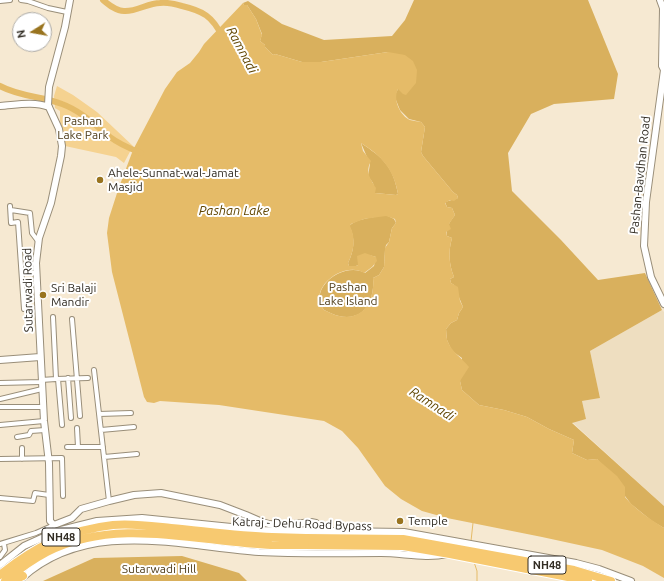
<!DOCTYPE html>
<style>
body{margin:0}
#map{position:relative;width:664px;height:581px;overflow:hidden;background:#f6e9d2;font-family:Ubuntu,sans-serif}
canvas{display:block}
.north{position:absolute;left:12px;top:12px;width:40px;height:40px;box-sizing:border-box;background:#fff;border:1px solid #adaba7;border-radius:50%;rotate:259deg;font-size:11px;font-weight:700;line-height:16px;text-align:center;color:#322d24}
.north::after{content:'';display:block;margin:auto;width:14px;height:18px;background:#99741f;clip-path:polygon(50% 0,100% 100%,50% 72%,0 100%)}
</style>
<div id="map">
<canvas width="664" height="581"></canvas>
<div class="north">N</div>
</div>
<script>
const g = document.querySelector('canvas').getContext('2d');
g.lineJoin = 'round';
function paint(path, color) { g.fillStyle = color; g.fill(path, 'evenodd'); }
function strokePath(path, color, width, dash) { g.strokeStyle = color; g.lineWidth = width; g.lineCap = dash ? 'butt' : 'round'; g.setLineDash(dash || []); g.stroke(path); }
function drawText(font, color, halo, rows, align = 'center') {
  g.font = font + ' Ubuntu,sans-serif'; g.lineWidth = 4; g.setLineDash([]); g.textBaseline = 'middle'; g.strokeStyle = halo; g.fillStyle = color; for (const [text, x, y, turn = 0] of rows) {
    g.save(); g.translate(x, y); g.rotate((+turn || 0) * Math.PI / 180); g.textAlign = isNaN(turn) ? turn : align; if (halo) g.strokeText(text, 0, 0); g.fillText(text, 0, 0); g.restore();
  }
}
paint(new Path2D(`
 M662,310l2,2v194l-92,-84 14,-3 -4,-18 18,-3 -10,-47z`), '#eedec0');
paint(new Path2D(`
 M57,86l16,9 24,17 36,34 -9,17 -8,-6 -51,-11 -5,-22v-13l-5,-3 -1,-12z`), '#f5d290');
paint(new Path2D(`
 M414,0h174l30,74 -4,25 -60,5 -23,10 -23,39 4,38 49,49 37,40 47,-7 17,37 -72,41 10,47 -18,3 4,18 -14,4 92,83v22l-12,-7 -21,-17 -34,-45 -10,1 -15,-7 2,-13 -25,-11 -22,-12 -23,-7 -25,-5 -17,-15 -2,-9 2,-23 -10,-7 -5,-11 -1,-11 5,-6 6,-3 2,-7 4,-6 -9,-22 -3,-2 -1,-4 4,-2c-5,-13 -6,-25 -2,-39l-5,-2c-2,-8 3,-14 8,-21l-3,-7 -5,-1 -2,-5 13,-4 -1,-3 -4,-3 -30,-36 -2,-4 4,-25 -4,-5 -12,-3 -9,-9 -4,-10 -1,-5 3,-6 -10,-37 -67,10h-19l-27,-8 -2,1 -8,-8v-2l-5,-4 2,-7 -6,-15 -9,-14h-3l-1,-2 5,-2 34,23 42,16 68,-4 13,-16z
 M361,143c22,15 32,23 37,51l-2,1 -21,-2 -2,-10 -5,-7 2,-12z
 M379,216h9l6,3 2,4 -4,5 -3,14 -3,3 -1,5 -1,17 -5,8 -6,3c2,22 -9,44 -34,38 -5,-1 -10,-4 -15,-6 -17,-21 19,-49 41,-37l9,-7 2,-9 -7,-2 -11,5v5l-2,1h-7l-1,-3c6,-12 8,-25 1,-37 7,-7 21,-8 30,-10z
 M182,556l57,17 8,8h-204l51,-23z`), '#d9b05d');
paint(new Path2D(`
 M243,3l1,2h3l9,14 6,16 -2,6 5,4v2l8,8 2,-1 27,8h19l67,-10 17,3 8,6 4,9 -1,13 -10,12 -3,-1 -5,-5c-5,10 1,24 10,30 3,2 10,2 13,3l4,5 -4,25 2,4 30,36 4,3 1,3 -4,3 -4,-1 -5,3 2,4 5,1 3,7 -6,9 2,5 -5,3 1,4 5,2c-4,14 -3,26 2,39l-4,2 1,4 7,4 2,14 3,6 -4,6 -2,7 -6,3 -5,6c1,4 0,9 2,13 4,10 14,16 21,25l-9,14 2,9 17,15 25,5 23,7 22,12 25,11 -2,13 15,7 10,-1 20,17 8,11v10c10,12 25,22 39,31v50l-21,-12 -41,-16 -60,-13 -95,-19 -25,-7 -21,-12 -16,-13 -27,-38 -16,-17 -18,-10 -105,-16 -59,-4 -6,2 -7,-1 -3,-5 -32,-125 -5,-39 2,-15 9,-28 15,-40 32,-61 12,-17 13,-9 9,-11 5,-8zM361,143c21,13 33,27 37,51l-2,1 -21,-2 1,-5c-6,-10 -11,-16 -5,-27l-8,-10zM386,216l9,3 1,4 -4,5 -3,14 -4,6 -1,19 -5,8 -6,3c2,22 -9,43 -34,38 -5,-1 -10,-4 -15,-6 -18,-21 20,-50 40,-37l8,-6 5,-6 -1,-4 -11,-4 -8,3 1,9 -2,1h-7l-1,-3c6,-12 8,-25 2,-37l1,-2 13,-5z`), '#e5bb68');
strokePath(new Path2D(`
 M471,541l2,-18
 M474,562l3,9v10`), '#e5bb68', 1);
strokePath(new Path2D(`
 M103,0c6,5 13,11 21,11 12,1 24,-8 36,-8 7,-1 15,1 22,3 21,5 30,10 40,30
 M0,86c20,11 42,10 62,18 19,7 33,21 48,33 9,7 21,12 31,16`), '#e5bb68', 6);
const street = new Path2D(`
 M21,0l7,1 20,7 19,4
 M0,1l10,-1
 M10,206l1,17 7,-1 6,87
 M11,210l19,3 2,20 6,8
 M23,273h13
 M72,319l8,97
 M94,370l15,131
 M68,378l3,40
 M56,379l32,-1
 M58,379l4,46
 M41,380l15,-1 -3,-62
 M0,383l41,-1
 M0,399l42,-10
 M0,407h43
 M99,414l32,-1
 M0,425l44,-4
 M77,428l1,19
 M101,430l33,-3
 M17,437l12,-2 2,-4 14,-1
 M67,447h36
 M104,457l33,-3
 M0,459l62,-1 1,38
 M22,459v-11
 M0,498l33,3 2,-8 14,2
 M0,544l36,-11 18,-8
 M0,557l5,-7 -1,-6`);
const secondary = new Path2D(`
 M70,0l-5,27 -16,60 -1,18 11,24 3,17 -1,10 -10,47 -12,35 -3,25 8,158 5,42 1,58 4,4 18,-7 9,-9 28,-8 25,-6 27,-2 59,12 26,10 16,7 7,2 17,1 25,-3 5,1 6,7
 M660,0l4,11
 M663,9l-1,57 2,4 -18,132 -2,44 7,31 13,27
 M0,106c16,-1 33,-5 49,1
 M0,360l40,-3
 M0,565l24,-19 33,-15 40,-10 45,-3 119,12 143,2 172,31 23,6 32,12
 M21,579c66,-61 159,-33 238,-27 41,2 81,1 122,1 22,0 45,6 66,1`);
const highway = new Path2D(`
 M306,538l97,1 171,31 37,11
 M305,545l98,1 47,8 138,27
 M0,575c34,-28 68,-45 113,-50 19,-2 39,1 58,3 33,3 67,8 101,9
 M5,581c13,-11 27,-21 42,-29 70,-36 151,-10 225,-7
 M12,581l11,-5`);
strokePath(street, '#998e79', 6);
strokePath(secondary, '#998e79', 8);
strokePath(highway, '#fff', 10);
strokePath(street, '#fff', 4);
strokePath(secondary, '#fff', 6);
strokePath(highway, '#f7c970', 8);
const highwayBridge = new Path2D(`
 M272,537l34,1
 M272,545h33`);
strokePath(highwayBridge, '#fff', 10, []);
strokePath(highwayBridge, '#f7c970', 8);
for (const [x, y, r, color] of [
 [100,180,4,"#99741f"],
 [43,295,4,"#99741f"],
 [400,521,4,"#99741f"]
]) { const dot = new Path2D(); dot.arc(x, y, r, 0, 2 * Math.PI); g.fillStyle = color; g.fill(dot); strokePath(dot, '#fff', 1.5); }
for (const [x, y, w] of [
 [61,537,38],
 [547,565,38]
]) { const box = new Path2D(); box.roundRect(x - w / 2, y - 9, w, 18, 3); g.fillStyle = '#fff'; g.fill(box); strokePath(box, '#322d24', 1); }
drawText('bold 11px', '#322d24', null, [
 ["NH48",61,537],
 ["NH48",547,565]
]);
drawText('12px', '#4f3d1a', '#fff', [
 ["Pashan",83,121],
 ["Lake Park",83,135],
 ["Pashan",348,287],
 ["Lake Island",348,301],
 ["Sutarwadi Hill",159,569]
]);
drawText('12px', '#322d24', '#fff', [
 ["Ahele-Sunnat-wal-Jamat",108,173],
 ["Masjid",108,187],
 ["Sri Balaji",51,288],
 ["Mandir",51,302],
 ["Temple",408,521]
], 'left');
drawText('12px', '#322d24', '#fff', [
 ["Pashan-Bavdhan Road",640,175,-84],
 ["Sutarwadi Road",28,290,-91],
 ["Katraj - Dehu Road Bypass",302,524,2]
]);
drawText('italic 13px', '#604500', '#fff', [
 ["Ramnadi",242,50,62],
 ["Pashan Lake",234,211],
 ["Ramnadi",432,404,33]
]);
</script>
